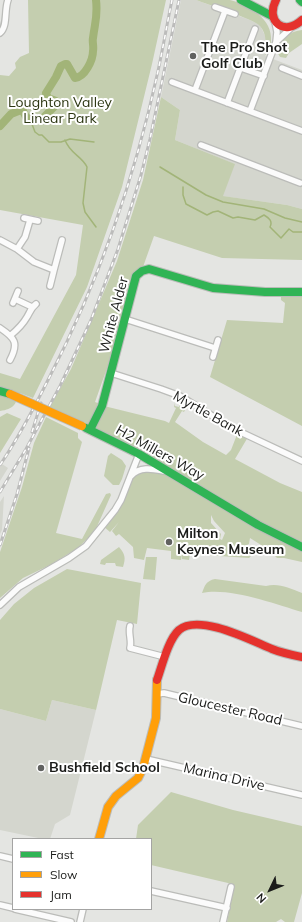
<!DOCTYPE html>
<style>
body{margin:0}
#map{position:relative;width:302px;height:922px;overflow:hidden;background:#e4e5e2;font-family:Mulish,sans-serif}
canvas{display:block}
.legend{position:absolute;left:12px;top:838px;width:140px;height:72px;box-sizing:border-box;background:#fff;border:1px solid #a4a4a3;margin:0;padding:5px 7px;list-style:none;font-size:12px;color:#1b1c1a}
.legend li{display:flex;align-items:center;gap:8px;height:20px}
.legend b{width:20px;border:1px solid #a4a4a3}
.north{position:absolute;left:250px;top:870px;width:40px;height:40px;-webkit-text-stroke:3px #fff;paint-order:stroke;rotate:227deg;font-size:11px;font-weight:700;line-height:16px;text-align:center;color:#1b1c1a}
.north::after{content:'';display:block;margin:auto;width:14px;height:18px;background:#1b1c1a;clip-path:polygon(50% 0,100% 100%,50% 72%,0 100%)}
</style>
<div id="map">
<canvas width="302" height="922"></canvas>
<ul class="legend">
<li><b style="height:5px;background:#30b455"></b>Fast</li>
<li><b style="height:5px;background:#ff9f0a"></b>Slow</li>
<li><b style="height:5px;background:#e5322d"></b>Jam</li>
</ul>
<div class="north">N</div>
</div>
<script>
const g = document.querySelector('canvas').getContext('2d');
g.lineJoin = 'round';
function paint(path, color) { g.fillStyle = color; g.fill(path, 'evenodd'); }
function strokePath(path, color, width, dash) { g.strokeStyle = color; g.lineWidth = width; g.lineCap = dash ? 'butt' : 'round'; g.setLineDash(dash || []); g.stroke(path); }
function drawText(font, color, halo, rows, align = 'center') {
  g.font = font + ' Mulish,sans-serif'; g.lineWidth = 4; g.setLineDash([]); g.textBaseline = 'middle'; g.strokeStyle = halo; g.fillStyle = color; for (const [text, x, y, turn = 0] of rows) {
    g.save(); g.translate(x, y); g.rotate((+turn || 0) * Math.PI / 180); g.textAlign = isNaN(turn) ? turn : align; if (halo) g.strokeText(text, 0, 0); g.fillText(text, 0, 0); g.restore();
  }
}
paint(new Path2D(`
 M181,0h15l54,20 10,5 6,13 -1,18 37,14v139l-15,-4 -65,-9 12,-32 -59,-24 5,-30 -19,-13z
 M2,464l6,4 -8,13v-14z
 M4,496l-2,34 -2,4v-32z
 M52,700l44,10 -26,105 -15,9 -5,15h-7l-43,-9v-121l46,12z`), '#d4d6ce');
paint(new Path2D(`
 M28,0h138l-14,64 -30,123 -35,100 -54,111 -13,-5c-5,12 -6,16 -20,18v-38l20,6 56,-104 7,-50 -83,-15v-135l9,1 7,-8 -1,-5 5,-6 9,-4z
 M196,0c10,0 24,0 34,0 19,5 43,19 41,41 0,5 -4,11 -6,15 1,-11 2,-22 -5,-30 -6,-7 -54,-22 -64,-26z
 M302,30v14l-13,9 -3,5 -6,-1 -4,-7c5,-11 14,-19 26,-20z
 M161,97l19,13 -5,30 60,24 -12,32 64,9 15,4v51l-80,-2 -68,-22 -59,166 13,5 57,14 4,2 7,-15 -2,-1 1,-4v3l4,1 1,-3 2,1 -2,3 4,2 2,-2 -2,4 -2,-1 -7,11 28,20 23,13 5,-5 7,-18 10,5 -13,22 45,24 22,9v70l-18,-4h-7l-8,-8 -19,-12 -1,6 -2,1 -1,4 14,3 -3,2 -3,-1 -5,5 -59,-4 -1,6 -7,-1v-5l-1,6 -10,-1v-8l-24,-3 -3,12 -10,-2 -1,-11 -14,-13 -3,2 -4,-5 7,-9 -9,10 -7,-6 12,-16 14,-31 14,-10 20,2 -115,-61 23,-41 46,-108 26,-81zM211,515l3,6 11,12 -3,7 -2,-1 1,-5 -10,-11z
 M302,294v132l-92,-49 17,-57 56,3 2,-20 -4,-3v-5z
 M7,413l14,6 -21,34v-36z
 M46,417l32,16v5l4,4 -26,91 26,6 24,-45 4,-1 1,2 -16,36 -17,17 -28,17 -27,13 -23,20v-46l22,-65 12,-44z
 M111,453l11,7 4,6 -4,13 -3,6h-6l-9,-9 4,-20z
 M119,547c6,7 7,11 4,20l-7,-1 -1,-3h-9l-1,2 -5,-1 1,-4z
 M146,557h11l-2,23 -12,-1z
 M67,569l74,14 -4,41 -20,-4 -21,90 -44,-10 -6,21 -46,-12v-89l14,-16 20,-16z
 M215,579l51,7c13,-3 23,2 36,7v19c-27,-8 -73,-25 -100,-19 3,-8 4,-12 13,-14z
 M171,792l62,18 69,16v67l-8,29h-9l-4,-3 -5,3h-49l7,-35 -6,-4 -77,-18v-26h-15l2,-14z`), '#c4ceaf');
strokePath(new Path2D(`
 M30,119l5,13 4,3h3l7,7h12l9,-3 24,3
 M65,140c5,14 17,16 22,27l-4,36 2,9 11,15
 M160,167l46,28 17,7 41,7 21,9 17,4
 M183,187v8l3,9 21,11 6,-3 5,-1 15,7 5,-1 17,3 9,-5c5,3 9,6 6,12l11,11 8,-9 4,3h9`), '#a2b478', 1.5);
strokePath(new Path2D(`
 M0,126l11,-12 10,-4 2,1 3,6 4,2 13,-1 13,-13v-4l-8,-3 -2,-5 10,-16 5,-11 4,-2h2l8,14c10,-1 18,-18 18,-27 1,-5 -1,-9 0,-13 2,-16 5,-22 3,-38`), '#a2b478', 8);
const street = new Path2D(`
 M215,7l20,7
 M0,33c8,-7 4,-22 8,-33
 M276,42l15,-14
 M241,68l23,8
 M282,68l20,8
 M172,82l130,49
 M195,90l30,-79
 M227,103l28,-74
 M250,111l26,-69 1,-10 -2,-10
 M201,145l99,38
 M24,218l14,3
 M0,240l17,9 17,13 20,8 8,-30
 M17,249l8,-12 5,-17
 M50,286l4,-16
 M15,299l17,8
 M13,303l5,-12
 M125,319l90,29
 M0,328c15,10 19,15 10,32
 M11,335c6,-5 12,-11 16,-18 3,-5 4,-9 9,-13
 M213,357l5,-17
 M111,373l50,16 19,7 52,32 70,33
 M131,476c9,-10 22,-7 33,-5
 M0,605l19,-18 50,-29 17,-12 29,-36 6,-10 18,-46
 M130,626c-2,8 2,14 0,22l35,9
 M157,694l7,-1 138,33
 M146,759l156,36
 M0,856l13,3
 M151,891l76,17
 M0,905l13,3
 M15,909l56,13
 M80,922l3,-13
 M223,922l8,-35`);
const fast = new Path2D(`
 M241,0l31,16
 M300,0l2,2
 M0,391l10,3
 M86,428l53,26 119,71 44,22
 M90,430l12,-24 34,-130 6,-5 7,-2 64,19 52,4h37`);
const slow = new Path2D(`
 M99,839l9,-32 8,-11 22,-18 5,-10 13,-50 1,-38`);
const jam = new Path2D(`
 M276,0c-11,21 8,37 26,20
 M157,680c5,-14 11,-40 22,-50 20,-17 73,11 93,19 10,4 20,6 30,8`);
strokePath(street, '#bbbcb9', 8);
strokePath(fast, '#bbbcb9', 10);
strokePath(slow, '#bbbcb9', 10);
strokePath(jam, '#bbbcb9', 10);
strokePath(street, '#fbfbfb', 5.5);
strokePath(fast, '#30b455', 8);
strokePath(slow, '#ff9f0a', 8);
strokePath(jam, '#e5322d', 8);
const rail = new Path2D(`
 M32,432l9,-29
 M0,465c19,-28 34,-57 49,-87 50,-97 86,-201 109,-307 5,-23 9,-47 14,-71
 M0,492l26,-43 34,-63 31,-66 27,-71 23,-74 9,-36 29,-139
 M0,545l17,-51 12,-46`);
strokePath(rail, '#bcbcbb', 3);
strokePath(rail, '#fff', 1.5, [4.5]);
const slowBridge = new Path2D(`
 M10,394l72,32`);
strokePath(slowBridge, '#bbbcb9', 10, []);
strokePath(slowBridge, '#ff9f0a', 8);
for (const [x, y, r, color] of [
 [193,56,4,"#616260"],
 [169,542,4,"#616260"],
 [41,768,4,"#616260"]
]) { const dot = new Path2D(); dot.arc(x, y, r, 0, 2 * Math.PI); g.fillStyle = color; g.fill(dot); strokePath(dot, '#fff', 1.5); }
drawText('bold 14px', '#1b1c1a', '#fff', [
 ["The Pro Shot",201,48],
 ["Golf Club",201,64],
 ["Milton",177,534],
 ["Keynes Museum",177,550],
 ["Bushfield School",49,768]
], 'left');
drawText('14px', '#2c3612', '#fff', [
 ["Loughton Valley",60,103],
 ["Linear Park",60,119]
]);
drawText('14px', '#1b1c1a', '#fff', [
 ["White Alder",114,315,-75],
 ["Myrtle Bank",208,414,29],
 ["H2 Millers Way",160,453,29],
 ["Gloucester Road",230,709,13],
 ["Marina Drive",224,777,13]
]);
</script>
